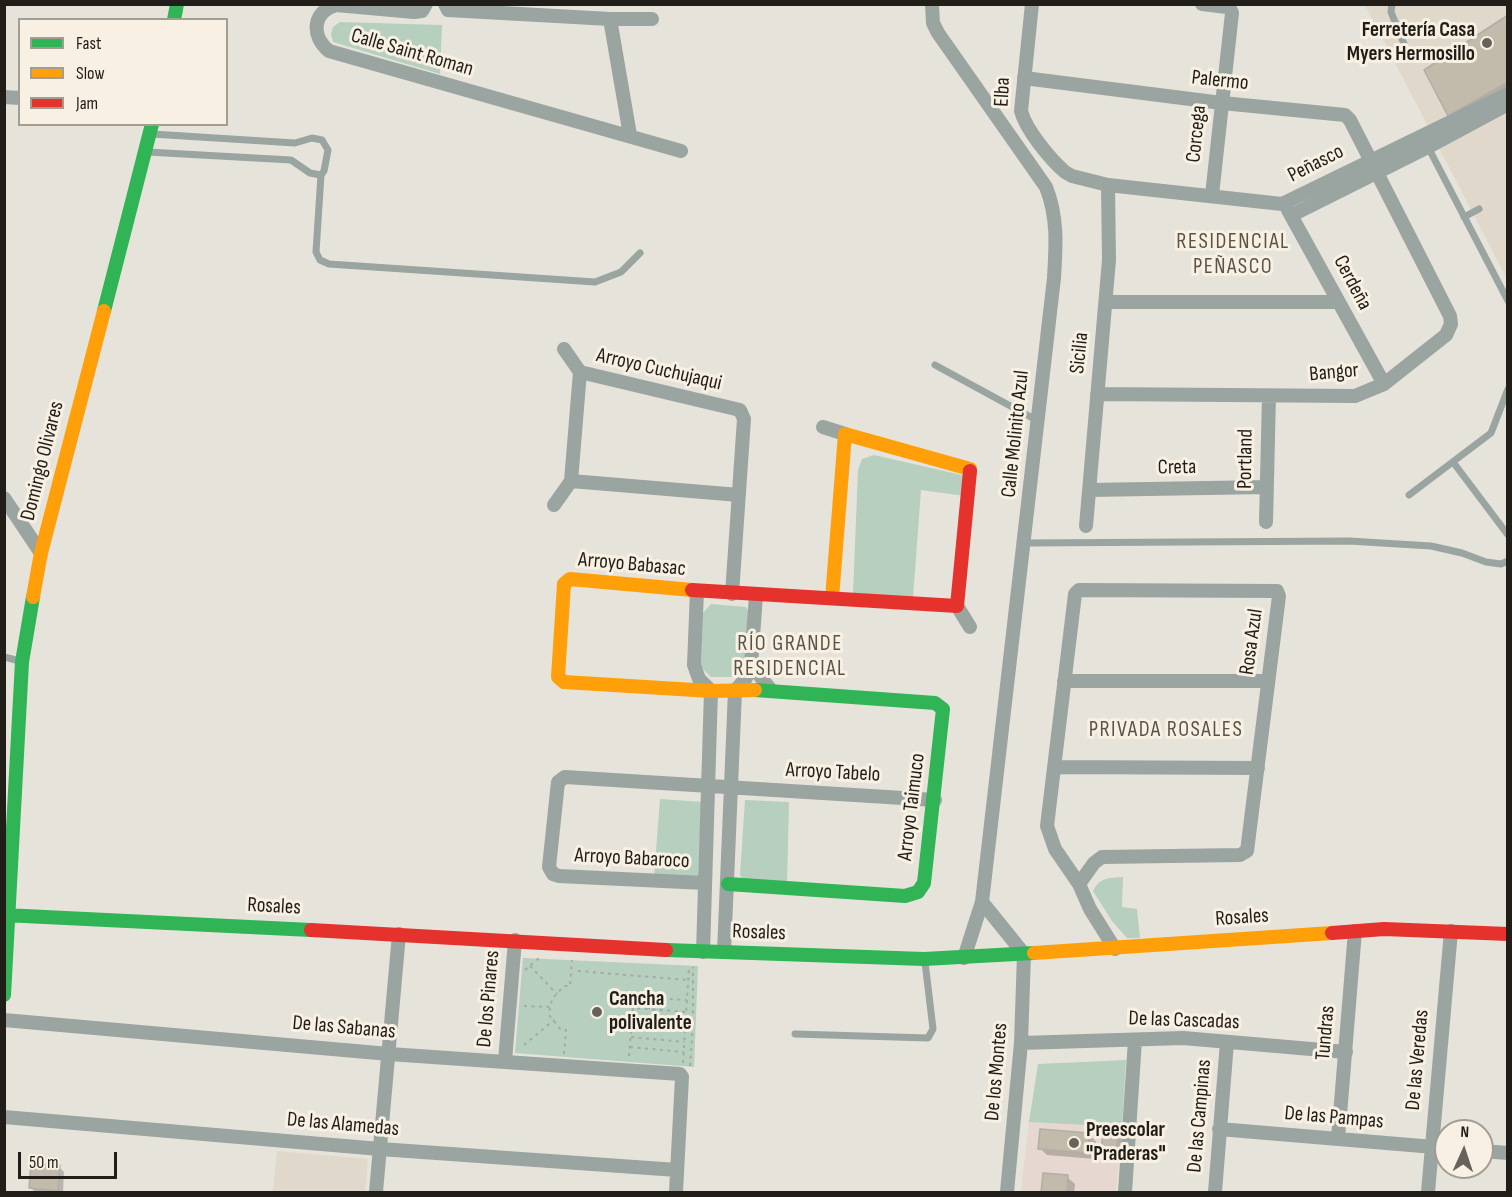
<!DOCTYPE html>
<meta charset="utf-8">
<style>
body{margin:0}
#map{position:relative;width:1512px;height:1197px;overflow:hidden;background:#e6e3db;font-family:"Sofia Sans Condensed",sans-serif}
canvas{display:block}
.frame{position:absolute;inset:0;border:6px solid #211e19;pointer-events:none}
.legend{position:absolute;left:18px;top:18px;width:210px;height:108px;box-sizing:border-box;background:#f8f1e3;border:2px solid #a29d92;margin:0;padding:8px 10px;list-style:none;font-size:18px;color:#211e19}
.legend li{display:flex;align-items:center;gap:12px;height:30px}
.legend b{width:30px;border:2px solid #a29d92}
.north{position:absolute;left:1434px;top:1119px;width:60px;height:60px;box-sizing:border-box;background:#f8f1e3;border:2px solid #a29d92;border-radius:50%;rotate:3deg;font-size:16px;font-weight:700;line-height:24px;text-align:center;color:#211e19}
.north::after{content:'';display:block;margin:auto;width:21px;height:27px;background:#66635d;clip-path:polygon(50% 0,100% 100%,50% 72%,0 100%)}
.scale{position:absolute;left:18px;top:1152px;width:99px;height:27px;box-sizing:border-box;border:3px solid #211e19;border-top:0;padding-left:8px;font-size:18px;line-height:21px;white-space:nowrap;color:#211e19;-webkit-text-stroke:4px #f8f1e3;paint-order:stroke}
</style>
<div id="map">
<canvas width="1512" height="1197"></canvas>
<div class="frame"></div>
<ul class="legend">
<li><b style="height:8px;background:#30b455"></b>Fast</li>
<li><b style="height:8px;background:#ff9f0a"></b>Slow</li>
<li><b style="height:8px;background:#e5322d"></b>Jam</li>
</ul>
<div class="north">N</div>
<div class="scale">50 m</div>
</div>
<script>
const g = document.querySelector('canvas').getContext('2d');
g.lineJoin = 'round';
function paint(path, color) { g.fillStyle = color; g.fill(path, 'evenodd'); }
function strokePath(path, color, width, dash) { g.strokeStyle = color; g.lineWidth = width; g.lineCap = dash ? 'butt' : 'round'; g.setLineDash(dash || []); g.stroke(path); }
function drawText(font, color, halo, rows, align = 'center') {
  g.font = font + ' "Sofia Sans Condensed",sans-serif'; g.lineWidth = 6; g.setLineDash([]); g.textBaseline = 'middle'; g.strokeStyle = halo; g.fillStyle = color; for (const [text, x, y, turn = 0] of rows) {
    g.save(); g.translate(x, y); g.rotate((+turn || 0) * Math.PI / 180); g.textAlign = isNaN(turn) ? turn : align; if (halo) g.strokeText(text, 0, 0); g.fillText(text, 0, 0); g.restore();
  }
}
paint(new Path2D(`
 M1365,5h142v274z
 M277,1151l91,8 -3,33h-92z`), '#e0d8ca');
paint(new Path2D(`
 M1029,1122l93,5 -6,65h-95z`), '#e6d7d0');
paint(new Path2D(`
 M340,22l102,3 -2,49 -107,-32 -2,-8 2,-7z
 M874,455l92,21 -1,20 -44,-6 -8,107 -60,-3 5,-124 4,-11z
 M711,604l35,3 5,9 -2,52 -10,9h-28l-10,-10 2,-54z
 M660,799l44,3 -2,76 -48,-1z
 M745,800l44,2 -2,81 -42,-2 -5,-6z
 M1123,877l-1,30 15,2 3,29h-13l-15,-17 -19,-30c7,-14 16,-13 30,-14z
 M523,958l175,8 -4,101 -179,-14z
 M1126,1060l-4,67 -93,-5 9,-58z`), '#b6cfbe');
paint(new Path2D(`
 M1508,17v81l-58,17z
 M1089,1134l7,8 -1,17 -48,-4 -7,-7z
 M1117,1134l7,8 -1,19 -13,-1 -7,-7z
 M59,1167l5,5 -1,20h-28l-4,-4z
 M1044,1175l23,2 8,7 -1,8h-31z`), '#0003');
const building = new Path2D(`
 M1508,15v67l-60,34 -24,-46z
 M1040,1129l49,4 -1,20 -50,-4z
 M1103,1132l15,1 -2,21 -15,-1z
 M31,1163l29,2 -2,26 -29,-3z
 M1043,1173l25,2 -1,17h-26z`);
paint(building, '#c2bbab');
strokePath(building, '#b0aea7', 1.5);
strokePath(new Path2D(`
 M530,966l27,28
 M525,970l14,-12
 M578,971l110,9
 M524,1006l26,1
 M649,1009l2,-11 36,2
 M631,1037l53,5
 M524,1045l30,-25
 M630,1047l54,5
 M564,1054l2,-24h-5l-12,-15c2,-18 4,-17 15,-29h6l2,-26
 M629,1056l4,-48 53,4
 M683,1063l6,-96
 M690,1066l3,-40v-59`), '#a5aaa5', 2, [3, 4.5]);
strokePath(new Path2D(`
 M1392,4l-1,8 13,32
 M1428,147l80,154
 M147,152l144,8 19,13 11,2 3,-4 4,-21 -6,-10 -10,-2 -17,5 -143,-9
 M321,175l-5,77 4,8 9,4 266,18 26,-10 19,-19
 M1464,217l15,-8
 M935,365l103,56
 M1453,462l55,73
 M1409,495l82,-62 17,-44
 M1025,543l324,-2 82,5 31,7 24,9 15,2 7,-3
 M4,657l16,4
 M795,1034l133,4 5,-9 -8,-67`), '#9aa4a0', 7);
strokePath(new Path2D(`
 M426,4l-4,7 -8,1 -78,-7c-24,7 -25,31 -7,46l352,100
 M445,4l3,6 162,9h42
 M932,4l1,19 5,10 108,154c12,30 10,59 8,91l-72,624 -18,56
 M1032,4l-11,107c5,19 29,48 44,61l7,4 36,9 174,19 226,-110
 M1202,4l25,3 3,2 2,4 -20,182
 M610,19l20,116
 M1024,78l198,25 123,12 5,5 100,196 1,8 -5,11 -62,49 -29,12 -258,-2
 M4,97l16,1
 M1288,210l96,174
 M1292,215l136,-68 80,-43
 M1106,302h232
 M564,349l16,23
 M823,427l22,7
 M1089,490l177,-3
 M4,498l37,55
 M554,505l17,-24
 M1266,522l3,-126
 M1086,526l23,-266 -1,-75
 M697,591l-3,74 5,14 12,12 -8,261
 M732,594l12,-175 -4,-9 -160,-38 -9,109 168,14
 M957,606l13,21
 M751,665l20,25
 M1064,681h204
 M1054,767l204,1
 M705,883l-146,-7 -6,-2 -4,-7 9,-85 7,-5 370,23
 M1079,884l15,-21 8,-6 138,-2 7,-4 32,-255 -2,-5 -198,-1 -4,4 -28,232 8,23 24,35 11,25 25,40
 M982,902l42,52 -3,89 -14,149
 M724,952l11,-261 11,-13 5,-13 5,-70
 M4,1020l385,34 291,20 2,3 -6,115
 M1021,1043l162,-5 163,14
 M505,1061l10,-121
 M4,1117l376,32 297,21
 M1219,1129l227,19
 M1338,1139l17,-208
 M1482,1151l26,2
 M376,1192l23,-258
 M1125,1192l10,-152
 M1215,1192l12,-150
 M1428,1192l23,-261`), '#9aa4a0', 14);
strokePath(new Path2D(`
 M174,20l3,-16
 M104,311l48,-187
 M728,884l177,12 13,-4 6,-9 19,-174 -8,-6 -180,-13
 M4,915l307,15
 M666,950l258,9 110,-6
 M4,995l18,-333 11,-65`), '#30b455', 14);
strokePath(new Path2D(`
 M692,590l-122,-11 -6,5 -6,93 6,5 147,9 44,-1
 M33,597l8,-44 63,-242
 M832,598l13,-164 125,35v2
 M1034,953l298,-20`), '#ff9f0a', 14);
strokePath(new Path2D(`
 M692,590l265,16 13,-135
 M311,930l355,20
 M1332,933l52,-4 124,5`), '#e5322d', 14);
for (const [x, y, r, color] of [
 [1487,43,6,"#66635d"],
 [597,1012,6,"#66635d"],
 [1074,1143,6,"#66635d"]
]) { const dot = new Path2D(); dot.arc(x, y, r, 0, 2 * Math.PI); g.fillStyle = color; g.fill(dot); strokePath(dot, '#f8f1e3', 2); }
drawText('bold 21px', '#211e19', '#f8f1e3', [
 ["Ferretería Casa",1475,31,"right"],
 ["Myers Hermosillo",1475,55,"right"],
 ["Cancha",609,1000],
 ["polivalente",609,1024],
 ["Preescolar",1086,1131],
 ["\"Praderas\"",1086,1155]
], 'left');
drawText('21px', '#211e19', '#f8f1e3', [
 ["Calle Saint Roman",412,53,16],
 ["Palermo",1220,81,6],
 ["Elba",1003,92,-87],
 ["Corcega",1197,134,-84],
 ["Peñasco",1316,164,-27],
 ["Cerdeña",1352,283,62],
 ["Sicilia",1080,353,-84],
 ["Arroyo Cuchujaqui",659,370,13],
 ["Bangor",1334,373,-5],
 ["Calle Molinito Azul",1016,434,-84],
 ["Portland",1246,459,-89],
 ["Domingo Olivares",43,461,-76],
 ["Creta",1177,468,-1],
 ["Arroyo Babasac",632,565,5],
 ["Rosa Azul",1252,642,-82],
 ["Arroyo Tabelo",833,773,3],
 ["Arroyo Taimuco",912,807,-83],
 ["Arroyo Babaroco",632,859,3],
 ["Rosales",274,907,3],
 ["Rosales",1242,918,-4],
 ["Rosales",759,933,2],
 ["De los Pinares",489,999,-85],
 ["De las Cascadas",1184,1021,2],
 ["De las Sabanas",344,1028,5],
 ["Tundras",1326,1033,-85],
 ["De las Veredas",1418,1060,-85],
 ["De los Montes",997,1072,-85],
 ["De las Campinas",1200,1116,-85],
 ["De las Pampas",1334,1118,5],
 ["De las Alamedas",343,1125,5]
]);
g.letterSpacing = '1.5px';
drawText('22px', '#595348', '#f8f1e3', [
 ["RESIDENCIAL",1233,242],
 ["PEÑASCO",1233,267],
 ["RÍO GRANDE",790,644],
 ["RESIDENCIAL",790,669],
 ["PRIVADA ROSALES",1166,730]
]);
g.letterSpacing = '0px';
</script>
